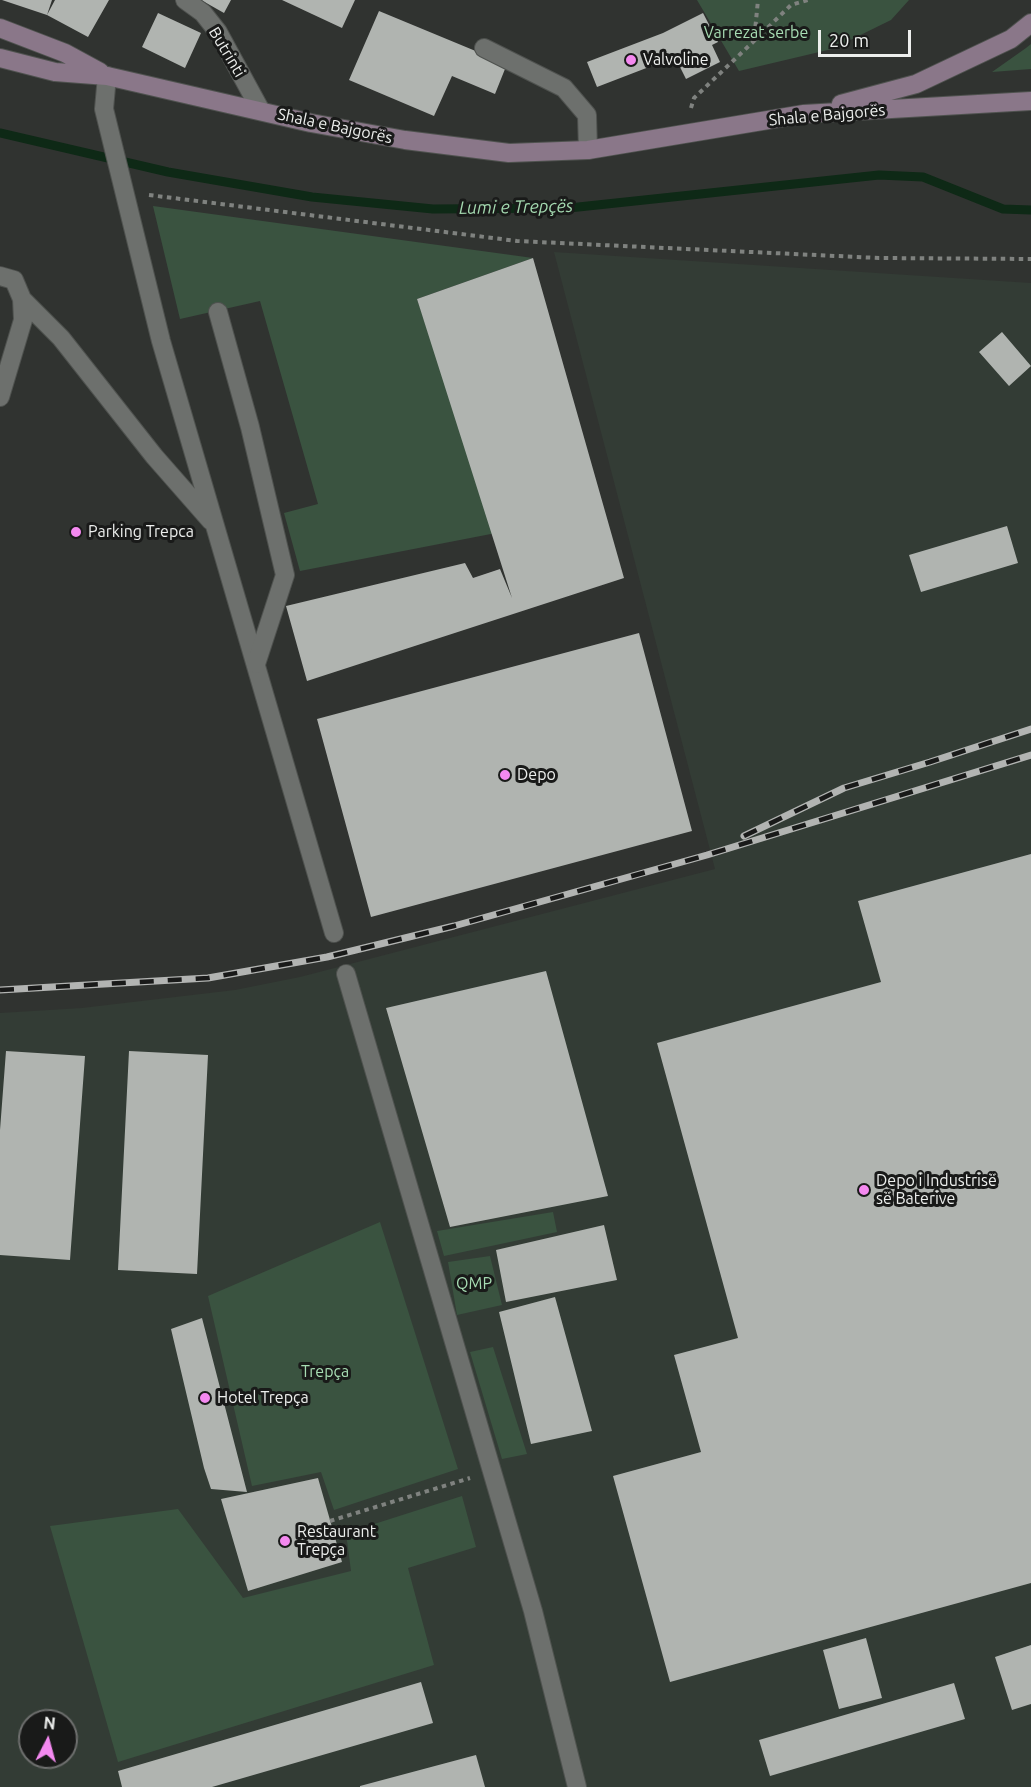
<!DOCTYPE html>
<meta charset="utf-8">
<style>
body{margin:0}
#map{position:relative;width:1031px;height:1787px;overflow:hidden;background:#303330;font-family:Ubuntu,sans-serif}
canvas{display:block}
.north{position:absolute;left:18px;top:1709px;width:60px;height:60px;box-sizing:border-box;background:#191a19;border:2px solid #6e6f6e;border-radius:50%;rotate:6deg;font-size:16px;font-weight:700;line-height:24px;text-align:center;color:#edefed}
.north::after{content:'';display:block;margin:auto;width:21px;height:27px;background:#f489f0;clip-path:polygon(50% 0,100% 100%,50% 72%,0 100%)}
.scale{position:absolute;left:818px;top:30px;width:93px;height:27px;box-sizing:border-box;border:3px solid #edefed;border-top:0;padding-left:8px;font-size:18px;line-height:21px;white-space:nowrap;color:#edefed;-webkit-text-stroke:4px #191a19;paint-order:stroke}
</style>
<div id="map">
<canvas width="1031" height="1787"></canvas>
<div class="north">N</div>
<div class="scale">20 m</div>
</div>
<script>
const g = document.querySelector('canvas').getContext('2d');
g.lineJoin = 'round';
function paint(path, color) { g.fillStyle = color; g.fill(path, 'evenodd'); }
function strokePath(path, color, width, dash) { g.strokeStyle = color; g.lineWidth = width; g.lineCap = dash ? 'butt' : 'round'; g.setLineDash(dash || []); g.stroke(path); }
function drawText(font, color, halo, rows, align = 'center') {
  g.font = font + ' Ubuntu,sans-serif'; g.lineWidth = 6; g.setLineDash([]); g.textBaseline = 'middle'; g.strokeStyle = halo; g.fillStyle = color; for (const [text, x, y, turn = 0] of rows) {
    g.save(); g.translate(x, y); g.rotate((+turn || 0) * Math.PI / 180); g.textAlign = isNaN(turn) ? turn : align; if (halo) g.strokeText(text, 0, 0); g.fillText(text, 0, 0); g.restore();
  }
}
paint(new Path2D(`
 M554,252l477,31v1504h-1031v-774l82,-5 153,-18 65,-13 415,-108zM30,1721h36v36h-36z`), '#333c35');
paint(new Path2D(`
 M697,0h212l-18,20 -59,29 -93,22z
 M1031,44v25l-39,3 34,-24z
 M153,206l380,52 -116,41 79,234 -196,38 -16,-58 34,-9 -58,-203 -80,18z
 M553,1212l4,20 -113,24 -7,-25z
 M380,1222l78,247 -124,41 -13,-38 -69,14 -44,-190z
 M490,1256l12,49 -45,10 -9,-53z
 M493,1347l34,107 -25,5 -32,-107z
 M462,1496l14,51 -68,21 26,97 -316,97 -68,-236 128,-17 65,89 108,-27 -5,-38z`), '#3a5340');
strokePath(new Path2D(`
 M0,133l168,39 144,25 121,12 136,-1 310,-33 44,2 80,32 28,1`), '#0e2916', 9);
paint(new Path2D(`
 M2,0h50l-5,15 8,-15h54l-21,37 -41,-22z
 M201,0h30l-7,13z
 M282,0h73l-13,28z
 M379,11l128,53 -12,30 -43,-18 -18,40 -85,-36z
 M158,13l43,20 -16,35 -43,-21z
 M703,13l15,29 -6,3 8,17 -34,17 -11,-22 -78,30 -10,-25 76,-29z
 M533,258l91,320 -317,103 -21,-75 179,-43 8,15 27,-9 12,29 -95,-299z
 M1002,332l29,34 -22,20 -30,-34z
 M1007,526l11,37 -97,29 -12,-37z
 M639,633l53,198 -321,86 -54,-198z
 M1031,854v729l-361,99 -57,-206 88,-24 -27,-97 64,-17 -81,-295 224,-61 -23,-81z
 M546,971l62,225 -158,31 -64,-219z
 M6,1051l79,5 -15,204 -70,-5v-125z
 M129,1051l79,4 -11,219 -79,-4z
 M604,1225l13,55 -111,22 -10,-52z
 M555,1297l37,134 -61,13 -32,-132z
 M202,1318l45,174 -36,-3 -7,-21 -33,-139z
 M318,1478l24,84 -94,29 -27,-92z
 M866,1638l16,60 -43,11 -16,-59z
 M1031,1645v59l-19,6 -17,-53z
 M421,1682l12,41 -221,64h-90l-4,-16z
 M954,1683l11,36 -195,57 -11,-36z
 M476,1755l9,32h-125v-1z`), '#b0b4b0');
const service = new Path2D(`
 M107,76l-3,33 57,232 173,592
 M0,276l14,4 8,19 1,21 -23,77
 M22,299l39,39 93,118 57,65
 M346,974l187,637 44,176`);
const minor = new Path2D(`
 M185,0l18,13 15,19 43,79
 M484,48l80,40 23,27 1,35
 M218,312l32,115 35,148 -29,89`);
const secondary = new Path2D(`
 M0,28l65,25 35,19
 M0,58l55,14 52,4 204,47 94,17 104,13 79,-3 216,-36 227,-13
 M841,104l75,-20 95,-45 20,-16`);
strokePath(service, '#4f524f', 20);
strokePath(minor, '#4f524f', 20);
strokePath(secondary, '#4f524f', 20);
strokePath(new Path2D(`
 M755,40l36,-35 17,-5
 M691,108l3,-10 60,-57 4,-41
 M149,195l368,46 362,17 152,1
 M330,1521l140,-43`), '#7f827f', 4, [4.5, 4.5]);
strokePath(service, '#6d706d', 18);
strokePath(minor, '#6d706d', 18);
strokePath(secondary, '#8a7789', 18);
const rail = new Path2D(`
 M744,836l100,-48 86,-26 101,-33
 M0,990l208,-12 119,-21 127,-31 253,-71 324,-100`);
strokePath(rail, '#b2b4b2', 7);
strokePath(rail, '#191a19', 4.5, [14]);
for (const [x, y, r, color] of [
 [631,60,6,"#f489f0"],
 [76,532,6,"#f489f0"],
 [505,775,6,"#f489f0"],
 [864,1190,6,"#f489f0"],
 [205,1398,6,"#f489f0"],
 [285,1541,6,"#f489f0"]
]) { const dot = new Path2D(); dot.arc(x, y, r, 0, 2 * Math.PI); g.fillStyle = color; g.fill(dot); strokePath(dot, '#191a19', 2); }
drawText('16px', '#a7dcb3', '#191a19', [
 ["Varrezat serbe",756,33],
 ["QMP",474,1284],
 ["Trepça",325,1372]
]);
drawText('16px', '#edefed', '#191a19', [
 ["Butrinti",227,52,59],
 ["Shala e Bajgorës",827,115,-5],
 ["Shala e Bajgorës",335,126,12]
]);
drawText('16px', '#edefed', '#191a19', [
 ["Valvoline",643,60],
 ["Parking Trepca",88,532],
 ["Depo",517,775],
 ["Depo i Industrisë",876,1181],
 ["së Baterive",876,1199],
 ["Hotel Trepça",217,1398],
 ["Restaurant",297,1532],
 ["Trepça",297,1550]
], 'left');
drawText('italic 18px', '#a3d8af', '#191a19', [
 ["Lumi e Trepçës",516,207,-1]
]);
</script>
